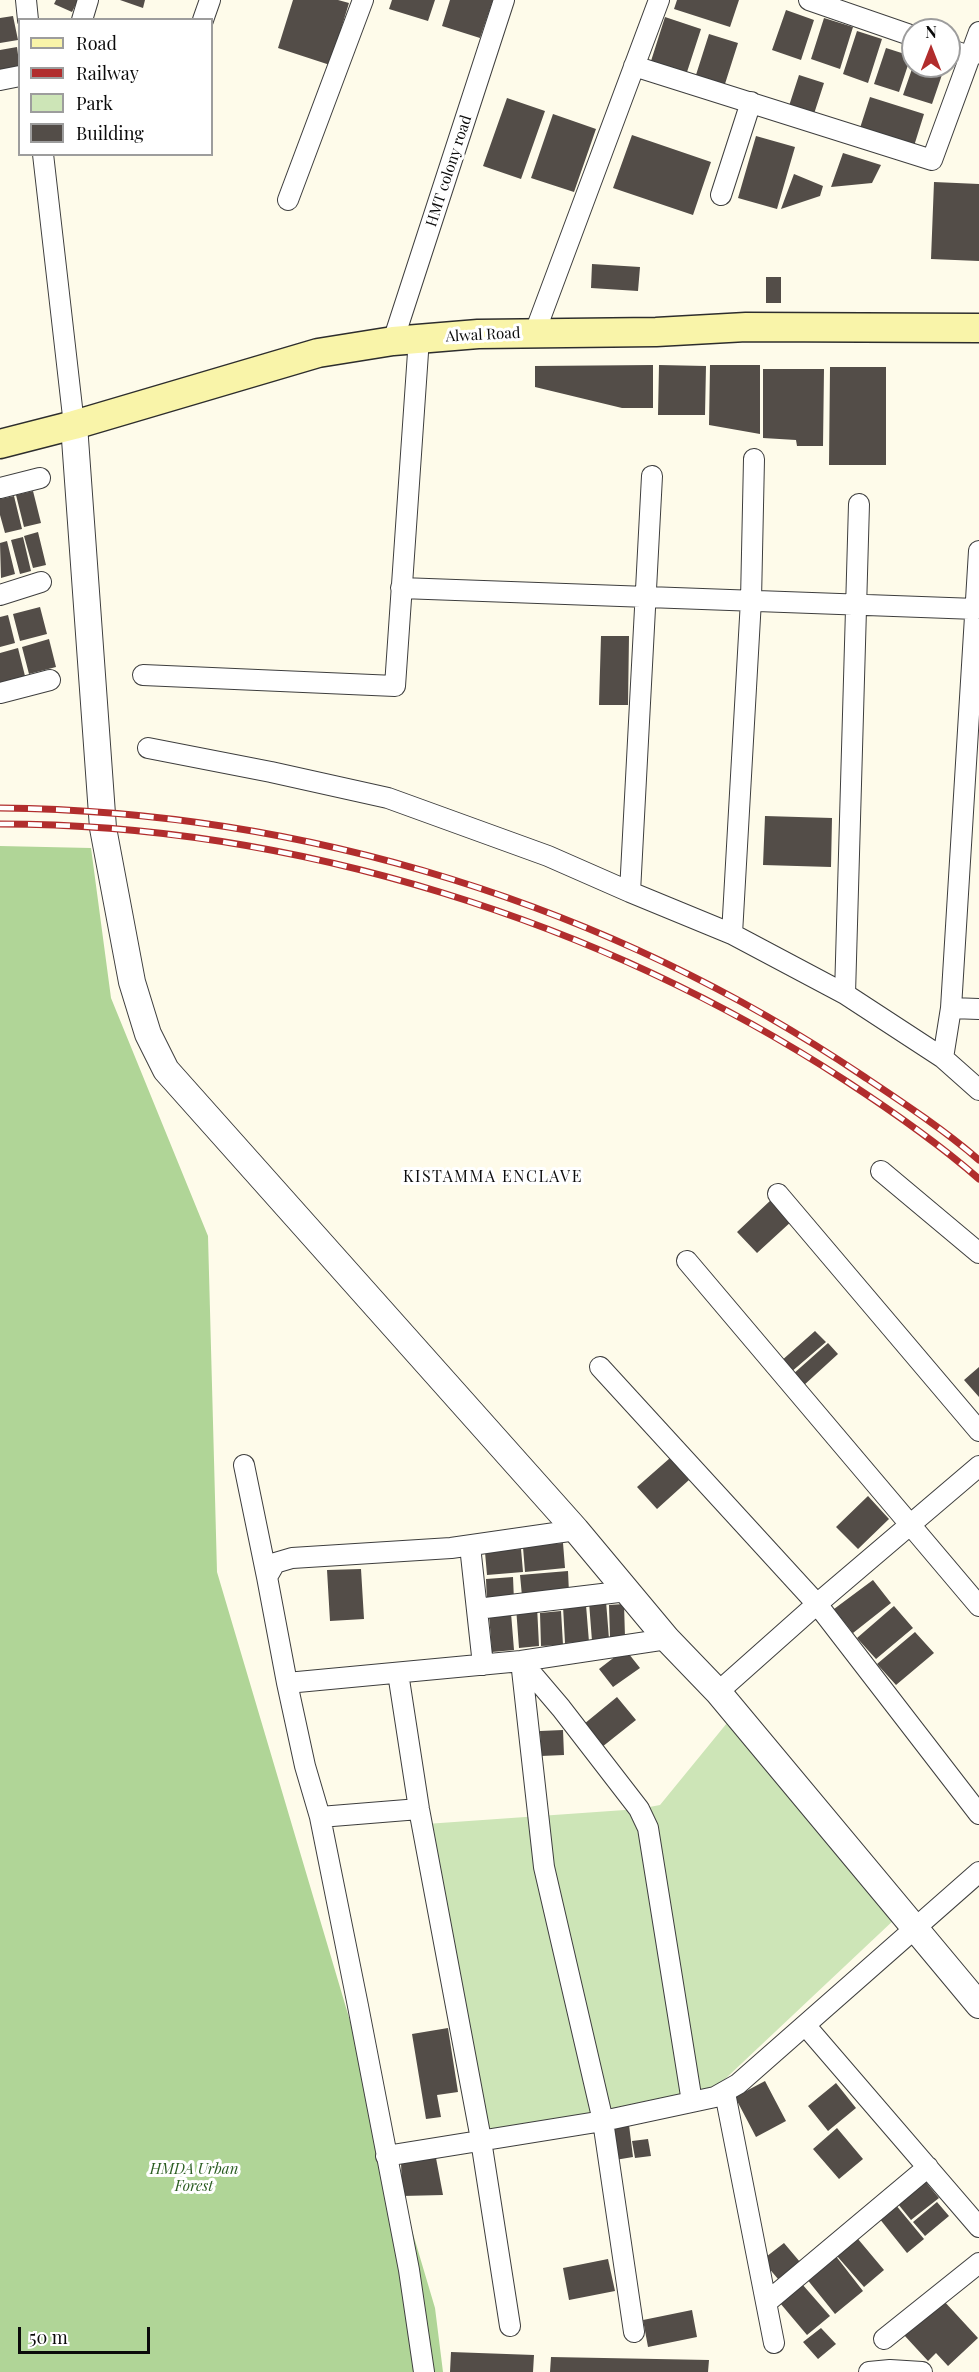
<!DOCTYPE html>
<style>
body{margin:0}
#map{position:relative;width:979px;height:2372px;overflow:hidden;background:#fefbea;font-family:"Playfair Display",serif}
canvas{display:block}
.legend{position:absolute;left:18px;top:18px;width:195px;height:138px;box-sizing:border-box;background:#fff;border:2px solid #9d9d9d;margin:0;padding:8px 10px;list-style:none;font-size:18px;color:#0b0b0b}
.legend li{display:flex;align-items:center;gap:12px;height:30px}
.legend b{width:30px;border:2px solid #9d9d9d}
.north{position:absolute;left:901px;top:18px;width:60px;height:60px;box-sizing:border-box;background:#fff;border:2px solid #9d9d9d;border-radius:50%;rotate:0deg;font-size:16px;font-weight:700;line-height:24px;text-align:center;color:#0b0b0b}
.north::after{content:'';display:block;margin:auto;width:21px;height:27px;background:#b12d2d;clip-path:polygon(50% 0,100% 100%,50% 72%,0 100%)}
.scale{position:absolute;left:18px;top:2327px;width:132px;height:27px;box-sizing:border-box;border:3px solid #0b0b0b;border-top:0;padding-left:8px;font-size:18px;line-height:21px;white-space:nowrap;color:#0b0b0b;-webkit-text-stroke:4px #fff;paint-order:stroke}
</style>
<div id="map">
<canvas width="979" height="2372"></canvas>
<ul class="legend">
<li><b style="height:8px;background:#f9f4a9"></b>Road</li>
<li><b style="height:8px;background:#b12d2d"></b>Railway</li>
<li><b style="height:16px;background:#cde5b7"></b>Park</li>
<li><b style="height:16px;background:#534d48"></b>Building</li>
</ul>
<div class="north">N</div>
<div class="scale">50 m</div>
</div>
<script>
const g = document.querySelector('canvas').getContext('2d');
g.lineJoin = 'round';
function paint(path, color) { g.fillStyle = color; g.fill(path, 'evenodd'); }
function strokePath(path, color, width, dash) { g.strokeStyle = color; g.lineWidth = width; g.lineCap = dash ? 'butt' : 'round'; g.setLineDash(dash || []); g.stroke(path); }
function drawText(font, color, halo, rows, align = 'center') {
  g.font = font + ' "Playfair Display",serif'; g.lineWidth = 6; g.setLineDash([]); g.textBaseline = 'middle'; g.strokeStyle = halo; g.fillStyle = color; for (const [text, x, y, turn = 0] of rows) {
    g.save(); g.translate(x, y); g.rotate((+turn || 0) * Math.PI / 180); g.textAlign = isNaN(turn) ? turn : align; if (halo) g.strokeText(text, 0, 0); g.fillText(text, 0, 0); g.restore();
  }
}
paint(new Path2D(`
 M727,1723l169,195 -189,178 -225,38 -56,-310 213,-15 21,-4z`), '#cde5b7');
paint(new Path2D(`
 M0,846l91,2 20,150 97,238 9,336 218,736 8,64h-443z`), '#b0d597');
paint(new Path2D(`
 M56,0h22l-6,12 -18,-8z
 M120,0h25l-2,8z
 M293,0h45l11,3 -19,62 -52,-17z
 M392,0h43l-7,21 -39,-12z
 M450,0h43l-13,38 -38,-12z
 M677,0h62l-9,27 -56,-18z
 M786,10l28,10 -13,40 -29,-10z
 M13,16l5,24 -18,3v-25z
 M665,17l36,12 -14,43 -36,-11z
 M824,18l29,9 -13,42 -29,-10z
 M857,31l25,8 -14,44 -25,-9z
 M709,34l29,9 -14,44 -29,-9z
 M17,47l3,23 -20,3v-23z
 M886,48l25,8 -12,36 -25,-8z
 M913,66h32l-13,38 -29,-9z
 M799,75l25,8 -11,34 -25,-8z
 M870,97l54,17 -10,32 -54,-18z
 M507,98l38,13 -24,68 -38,-13z
 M553,114l43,15 -22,63 -43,-14z
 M632,135l79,27 -18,53 -80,-27z
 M756,136l39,11 -18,62 -39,-11z
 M843,153l38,12 -9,18 -41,4z
 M794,174l29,12 -3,10 -39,13z
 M934,182l45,2v77l-48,-2z
 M592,264l48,3 -2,24 -47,-3z
 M766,277h15v26h-15z
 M653,365v43h-31l-87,-21v-21z
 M659,365l47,1 -1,49h-47z
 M710,365h50v69l-51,-9z
 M830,367h56v98h-57z
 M763,369h61l-1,77h-26l-1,-6 -33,-2z
 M33,491l8,32 -17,4 -8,-32z
 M14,496l8,33 -17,4 -5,-18v-16z
 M38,532l8,33 -13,3 -9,-32z
 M23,537l8,34 -11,3 -9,-34z
 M7,541l8,33 -14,4 -1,-35z
 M40,607l7,27 -27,7 -7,-27z
 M8,615l7,28 -15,4v-30z
 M601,636h28l-1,69h-29z
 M49,639l7,28 -27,7 -7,-27z
 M18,648l7,28 -25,7v-30z
 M765,816l67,2 -1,49 -68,-2z
 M772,1199l21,21 -36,33 -20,-21z
 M815,1331l11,11 -36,31 -10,-11z
 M828,1343l10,11 -35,32 -11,-11z
 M979,1367v30l-15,-17z
 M670,1458l19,22 -32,29 -20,-22z
 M868,1496l21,23 -31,30 -22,-22z
 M563,1543l2,25 -40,4 -2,-25z
 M521,1549l2,23 -36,3 -2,-23z
 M361,1569l3,50 -34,2 -3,-51z
 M568,1571l1,22 -47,3 -2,-21z
 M513,1577l1,24 -27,2 -1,-24z
 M873,1580l18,23 -38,30 -19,-24z
 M606,1601l3,38 -17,2 -3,-39z
 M624,1604l1,33h-15l-1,-32z
 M586,1605l3,37 -24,1 -2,-37z
 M537,1606l2,40 -20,2 -3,-41z
 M894,1606l19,22 -37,31 -19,-21z
 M561,1611l2,34 -22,1 -1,-33z
 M511,1613l3,37 -22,2 -3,-37z
 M915,1632l19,21 -38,32 -19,-21z
 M625,1649l15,19 -27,19 -14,-18z
 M617,1697l19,23 -34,27 -18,-23z
 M563,1730l1,25 -23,1 -1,-25z
 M448,2028l10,64 -21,3 4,22 -15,2 -14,-85z
 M765,2081l21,40 -30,16 -21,-40z
 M836,2083l20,25 -28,23 -20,-25z
 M629,2125l4,32 -18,3 -4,-33z
 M837,2128l26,31 -24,20 -26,-30z
 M648,2139l3,17 -16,2 -3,-17z
 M436,2158l7,37 -41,1 -1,-35z
 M925,2181l14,17 -28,22 -13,-16z
 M937,2202l12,14 -24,20 -12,-14z
 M895,2204l29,35 -17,14 -28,-35z
 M858,2239l26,31 -20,17 -27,-31z
 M784,2243l16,19 -22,17 -16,-19z
 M835,2255l28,36 -28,23 -29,-36z
 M608,2259l7,32 -46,9 -6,-32z
 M802,2284l28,32 -23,19 -27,-32z
 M943,2300l35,38 -30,28 -12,-13 -8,8 -24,-26z
 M692,2310l5,27 -49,10 -5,-27z
 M821,2328l15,16 -18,15 -15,-17z
 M451,2352l83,3 -1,17h-83z
 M551,2357l158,3 -1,12h-158z`), '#534d48');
const minor = new Path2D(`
 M26,0l2,20
 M809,0l104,36
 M82,20l6,-20
 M203,20l7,-20
 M949,49l22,8
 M634,66l298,94 47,-128
 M0,80l20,-4
 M43,154l31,271
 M721,195l30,-93
 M288,200l75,-200
 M535,332l124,-332
 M393,341l111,-341
 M0,488l40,-10
 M401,588l575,21
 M0,595l41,-13
 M143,675l252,11 24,-348
 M0,693l50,-13
 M148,748l123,24 117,26 160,58 82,36 102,42 113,60 98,64 8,-50 28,-457
 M630,892l22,-416
 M732,934l19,-334 3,-141
 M845,994l14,-490
 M951,1008l28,1
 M943,1058l36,32
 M881,1171l98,82
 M778,1194l201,237
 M687,1261l292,345
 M600,1367l217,237 162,210
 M244,1465l23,112
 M470,1546l13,119
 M477,1609l150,-18
 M521,1661l23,206 59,254 31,211
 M521,1661l40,47 78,101 9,19 44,274
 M398,1673l21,136 61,325 30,192
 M287,1683l234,-22 146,-22
 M718,1692l99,-88 162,-138
 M320,1817l99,-8
 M805,2025l174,202
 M725,2093l49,250
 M386,2156l217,-35 112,-24 23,-13 241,-212
 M767,2302l161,-135
 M884,2339l95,-76
 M424,2372l-15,-102 -51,-264 -38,-189 -15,-51 -18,-83 -20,-106 8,-14 17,-5 159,-10 125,-18
 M869,2372l21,-2 32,2`);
const tertiary = new Path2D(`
 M74,425l29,403 29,154 16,52 18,36 410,460 91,109 51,53 261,313`);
const secondary = new Path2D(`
 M0,444l74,-19 244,-72 75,-12 85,-7 178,-2 90,-5 233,1`);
strokePath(minor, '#3e3e3e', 22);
strokePath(tertiary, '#3e3e3e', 28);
strokePath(secondary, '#2d2d2d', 31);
strokePath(minor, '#fff', 20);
strokePath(tertiary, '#fff', 26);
strokePath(secondary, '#f9f4a9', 28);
const rail = new Path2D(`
 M0,808c306,3 609,97 863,268 39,26 80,53 116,84
 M0,824c294,0 601,97 846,257 46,30 92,62 133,98`);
strokePath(rail, '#b12d2d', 7);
strokePath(rail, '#fff', 4.5, [14]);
drawText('15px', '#0b0b0b', '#fff', [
 ["HMT colony road",449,171,-72],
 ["Alwal Road",483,335,-3]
]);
drawText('italic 15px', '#2a5d21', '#fff', [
 ["HMDA Urban",194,2169],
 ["Forest",194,2186]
]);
g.letterSpacing = '1.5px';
drawText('16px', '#0b0b0b', '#fff', [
 ["KISTAMMA ENCLAVE",493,1177]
]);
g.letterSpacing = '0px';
</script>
